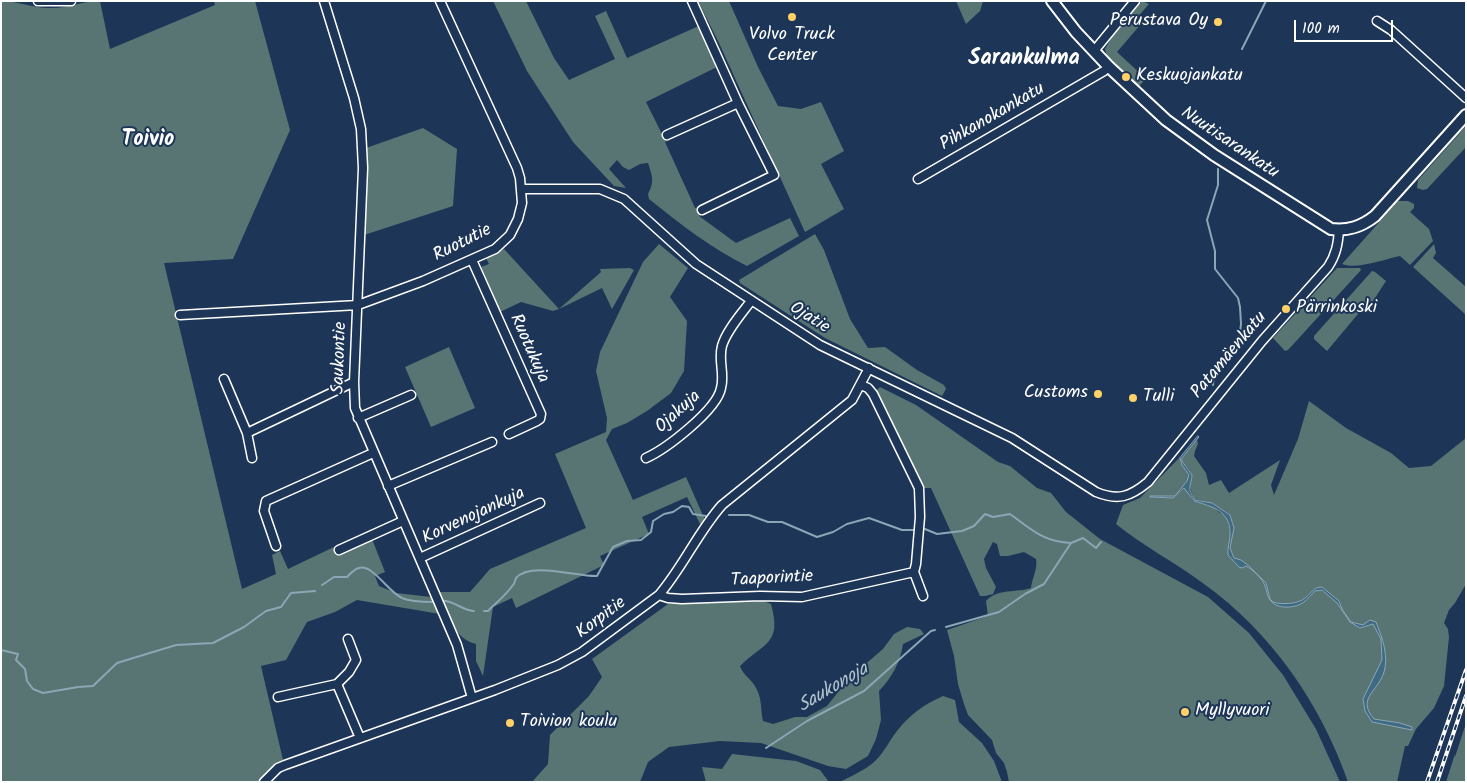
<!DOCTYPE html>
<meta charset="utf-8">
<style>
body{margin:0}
#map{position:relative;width:1467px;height:783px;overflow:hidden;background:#1d3557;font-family:Kalam,sans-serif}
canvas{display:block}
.frame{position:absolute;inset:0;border:2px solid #fff;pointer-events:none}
.scale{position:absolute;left:1294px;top:20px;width:99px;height:22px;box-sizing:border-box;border:2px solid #fff;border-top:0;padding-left:6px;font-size:15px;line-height:18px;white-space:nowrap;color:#fff;-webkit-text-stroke:4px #1d3557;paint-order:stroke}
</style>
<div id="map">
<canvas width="1467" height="783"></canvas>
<div class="frame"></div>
<div class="scale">100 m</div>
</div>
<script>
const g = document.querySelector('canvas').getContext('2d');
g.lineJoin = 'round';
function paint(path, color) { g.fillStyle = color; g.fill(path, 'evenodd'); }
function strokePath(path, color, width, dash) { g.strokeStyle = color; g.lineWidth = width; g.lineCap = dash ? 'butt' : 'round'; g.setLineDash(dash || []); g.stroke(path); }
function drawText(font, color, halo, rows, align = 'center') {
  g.font = font + ' Kalam,sans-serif'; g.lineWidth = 4; g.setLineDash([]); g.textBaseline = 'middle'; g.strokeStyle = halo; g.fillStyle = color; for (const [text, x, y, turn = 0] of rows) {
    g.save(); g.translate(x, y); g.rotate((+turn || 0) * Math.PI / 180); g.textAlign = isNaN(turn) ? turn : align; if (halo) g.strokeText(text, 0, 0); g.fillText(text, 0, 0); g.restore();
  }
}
paint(new Path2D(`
 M1,1c16,0 32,7 48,7 17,1 33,-7 51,-7l10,48 105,-44 -1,-4h41l35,129 -57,129 -69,4 78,326 34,-15 -4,-19 8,-4 8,18 48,-23 4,7 32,-14 13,33 -10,4 4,10 17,7 35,4 9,17 -83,-14 -22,12 -28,10 -21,38 -25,6 22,94 -18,13 -5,9h-259z
 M493,1h33l28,57 15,22 46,-21 -20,-43 11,-5 21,47 74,-33 12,28 4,14 -71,35 16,32 4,-1 3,7 -4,2 30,66 3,-1 4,7 -3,2 37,27 54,-25 9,18 -52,30c-36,-18 -67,-42 -98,-67l-1,-5c7,-13 4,-18 0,-31l-8,1 -11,6 -6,-3 -6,-7 -8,9 17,19 -12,-2 -41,-44 -46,-71z
 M698,1h31l29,66 20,39 23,3 20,-7 23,49 -23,13 23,45 -39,23 -86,-189z
 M956,1h27l-3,10 -14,13z
 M1142,1l7,3 -13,15 5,5 -24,28 27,25v4l-5,5 -32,-30 -2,-7 7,-12z
 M1466,126v21l-39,42 -4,1 -6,-2 1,-8z
 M423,128l34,21 -4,57 -89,29 2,-87z
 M1398,201h10l6,3v4l-4,4 19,17 4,12 -23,24 -10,-9c-15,3 -44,14 -58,8z
 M815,234l9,16 26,69 18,29 17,-1 32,23 27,15 2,4 -4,7 -117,-58 -85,-55 -1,-3z
 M659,244l29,24 -18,29 17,24 -3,50 -13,22 -24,18 -20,12 -15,6 -6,11 27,60 53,-23 19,43 -4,6 -14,-29 -45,20 7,17 -49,22 4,9 -88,43 -4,-10 -19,9 -10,69 -7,-15v-17c-23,-5 -29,-33 -37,-52h31l20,-23 96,-41 -31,-74 51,-22 1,-14 -11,-47 4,-19 43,-90z
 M1434,244l2,9 -3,5 33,29v28l-53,-48z
 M504,249l55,60 -6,2 -32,-9 -21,10 -19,-45 8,-3 -3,-6z
 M630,268l4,2 -22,39 -10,-21 -43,21 42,-37 -1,-3z
 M1337,268h23l1,2 -73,80 -3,1 -12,-13z
 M1372,271l3,1 11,9 -15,23 -3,-2 -41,49 -13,-12v-3z
 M449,347l26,61 -44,19 -26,-60z
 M880,387l36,18 82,57 12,4 27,22 14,5 15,19 34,27 108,58 41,36 34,42 33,54 24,53h-331l-2,-10 -3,-9 -8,-10 -4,-13 -24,-25 -4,-11 -6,-20 -4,-28 -7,-26 41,-14 -2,-15c11,-13 31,-8 45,-13 1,-10 7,-19 5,-29l-12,-7 -16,4h-8l-3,-12 -4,-2 -9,17 2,9 10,19 -3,7 -8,2h-5l-49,-108h-7l-46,-91 -2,-6z
 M1309,401l37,27 45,25 18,15 22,-2 35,-28v146l-11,19 -6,7 -5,13 4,6 1,8 -5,49 -10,22 -18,21 -8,17h-3l-8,36h-49c-27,-78 -77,-150 -144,-198 -28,-21 -61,-38 -88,-60l7,-19 17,-7 40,-41 2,8 7,10 -2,6 -12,15h-25v1l23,1 12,-10 8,13 18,4 9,8 4,1 4,6 2,12 3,-8 -5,-11 -16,-10 -18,-4 -5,-14c5,-12 2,-13 -7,-24l1,-4 14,-17 1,4 -3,7 -1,5 12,17 3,12 12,-5 8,13 51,-33 -9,25 3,10 24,-56z
 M761,600l10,4c11,40 -6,38 -31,62 3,8 7,10 12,16 11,14 8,24 11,39l10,3 22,-7h12l20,-11 12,-15 16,-18 28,-24 11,-15 13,-7 13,2 4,5 -21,10c-3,19 -11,33 -24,47l2,29 -5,19 -8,17 -22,13 -18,-3 -67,-23 -41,-2 -51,6 -21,15 -8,20h-108l16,-18 2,-29 39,-39 13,-19 -10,-18 76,-55z
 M943,696l12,4 4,22 23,21 12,18 8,21h-162c11,-6 25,-12 34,-20 10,-9 15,-21 23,-31 12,-16 28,-27 46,-35z
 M1466,723v59h-20l9,-28v3z
 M732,754l64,7 24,9 9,12h-123l-4,-15 20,2z`), '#587573');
const water = new Path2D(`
 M1198,436l1,1 -17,21v3l10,14c-1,14 -6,11 3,25l17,3 18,12 4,13 -4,20 4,10 7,2 8,6 17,17 4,16 3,3c8,3 26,2 32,-4 6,-4 8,-11 17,-11l17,14 3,8 9,13 12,3 7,-5 6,2c6,15 13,34 8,50 -6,20 -28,26 -10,47l26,4 12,4v3l-40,-8 -7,-11 -2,-12 19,-39 -1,-21 -8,-15 -13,4 -10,-6 -13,-19 -15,-13 -7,1c-3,3 -7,8 -11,11 -8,6 -26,8 -33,-1 -4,-4 -4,-10 -6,-15 -2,-7 -12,-16 -19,-20l-4,2 -3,-1 -11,-12c-1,-8 2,-13 2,-20 1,-24 -17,-28 -36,-34l-10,-13 -11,10 -23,-1v-1h25l12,-15 2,-6 -7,-10 -2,-7z`);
paint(water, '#3e6a83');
strokePath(water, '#8ba6b5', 1);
strokePath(new Path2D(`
 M1242,49l24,-48
 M1218,169v16l-11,35 8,31v18l23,29 2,9 1,17 -3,25 -6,7
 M1213,385l1,-12 10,-10
 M729,515h20l19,7h14l35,15 16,-5 14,-8 22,-6 33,12h12
 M925,529l12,5 25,-3 12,-5 11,-12 8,3 17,-3c21,15 33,28 61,29
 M322,585l12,-8h13c3,-3 7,-8 12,-9 14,-4 29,24 43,30 9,4 21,4 31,4
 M444,601c11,0 19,10 30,10
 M484,611h4c8,-8 19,-17 25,-26 2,-2 2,-5 3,-7 14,-17 62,-1 81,-2l16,-29 14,-6 14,-1 10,-8 2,-11 11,-7 9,-2 9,-6 7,1 4,7 13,2
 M946,627l53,-15 26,-18 19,-10 27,-41 12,-5 13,10 5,-6
 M1,650l17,4 -2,6 9,9 2,12 6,8 10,4 35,-6 15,-1 24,-23 59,-18 37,-2 31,-16 22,-16 15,-4 10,-14 24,-2
 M766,748l41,-27 57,-30 67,-60 4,-1`), '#8ba6b5', 2);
const minor = new Path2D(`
 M38,1h33
 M324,1l30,97 7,31 2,39 -9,214 1,26 102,237 15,53
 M692,1l46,102 36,72 -72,35
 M1377,21l14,9 75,68
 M1094,51l41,-50
 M667,135l71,-32
 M918,179l186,-108 5,-4
 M521,189h79l24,10 72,65 124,81 192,93 84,54c22,9 34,5 52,-10l114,-141 66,-74c8,-12 10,-23 11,-37
 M472,260l69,154 -1,5 -3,2 -28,13
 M180,315l178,-10 65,-24 72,-32 15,-14 8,-16 4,-16 -2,-25 -3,-10 -77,-167
 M224,379l23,54
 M861,385l7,3 5,6 46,94 1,29 -4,47 -2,8 9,24
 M358,418l53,-23
 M252,458l-5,-25 107,-51
 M646,458c20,-9 71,-48 75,-70 4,-14 -3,-28 1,-42 4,-15 20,-33 29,-45
 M388,486l104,-44
 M276,546l-12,-35 2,-10 107,-48
 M339,550l64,-29
 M420,558l120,-55
 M659,595l9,3 14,1 78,-3 42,1 112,-25
 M337,684l12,-12 7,-12 -8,-21
 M278,697l59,-13 23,54
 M264,782l14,-14 7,-3 210,-75 63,-25 24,-13 77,-57c24,-28 39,-63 63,-90l130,-105 17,-32`);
const major = new Path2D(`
 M1052,1l24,31 33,35 57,53 48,35 117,74c17,2 30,-2 44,-13l91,-101`);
strokePath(minor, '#fff', 11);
strokePath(major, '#fff', 14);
strokePath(minor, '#1d3557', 8);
strokePath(major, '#1d3557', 10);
const rail = new Path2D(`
 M1427,782l39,-112
 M1437,782l29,-86`);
strokePath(rail, '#fff', 4);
strokePath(rail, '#1d3557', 2, [5.5]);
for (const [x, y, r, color] of [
 [792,17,5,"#ffd166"],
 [1218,22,5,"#ffd166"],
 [1126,77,5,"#ffd166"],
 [1286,309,5,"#ffd166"],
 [1098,394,5,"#ffd166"],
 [1133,398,5,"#ffd166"],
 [1185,712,5,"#ffd166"],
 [510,723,5,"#ffd166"]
]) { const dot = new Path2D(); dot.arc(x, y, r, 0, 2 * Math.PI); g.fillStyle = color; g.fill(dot); strokePath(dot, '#1d3557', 2); }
drawText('18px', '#fff', '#1d3557', [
 ["Perustava Oy",1208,22,"right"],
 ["Volvo Truck",792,36,"center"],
 ["Center",792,57,"center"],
 ["Keskuojankatu",1136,77],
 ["Pärrinkoski",1296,309],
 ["Customs",1088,394,"right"],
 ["Tulli",1143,398],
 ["Myllyvuori",1195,712],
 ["Toivion koulu",520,723]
], 'left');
drawText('18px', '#fff', '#1d3557', [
 ["Pihkanokankatu",993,118,-30],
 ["Nuutisarankatu",1229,144,34],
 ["Ruotutie",463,244,-27],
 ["Ojatie",809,319,32],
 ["Ruotukuja",528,349,66],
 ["Patamäenkatu",1230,356,-50],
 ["Saukontie",341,358,-88],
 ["Ojakuja",679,413,-42],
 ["Korvenojankuja",474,517,-25],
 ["Taaporintie",772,580,-3],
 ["Korpitie",602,619,-37]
]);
drawText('italic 19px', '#b2c3cd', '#1d3557', [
 ["Saukonoja",834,689,-31]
]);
drawText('bold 22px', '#fff', '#1d3557', [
 ["Sarankulma",1024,60],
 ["Toivio",148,141]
]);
</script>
